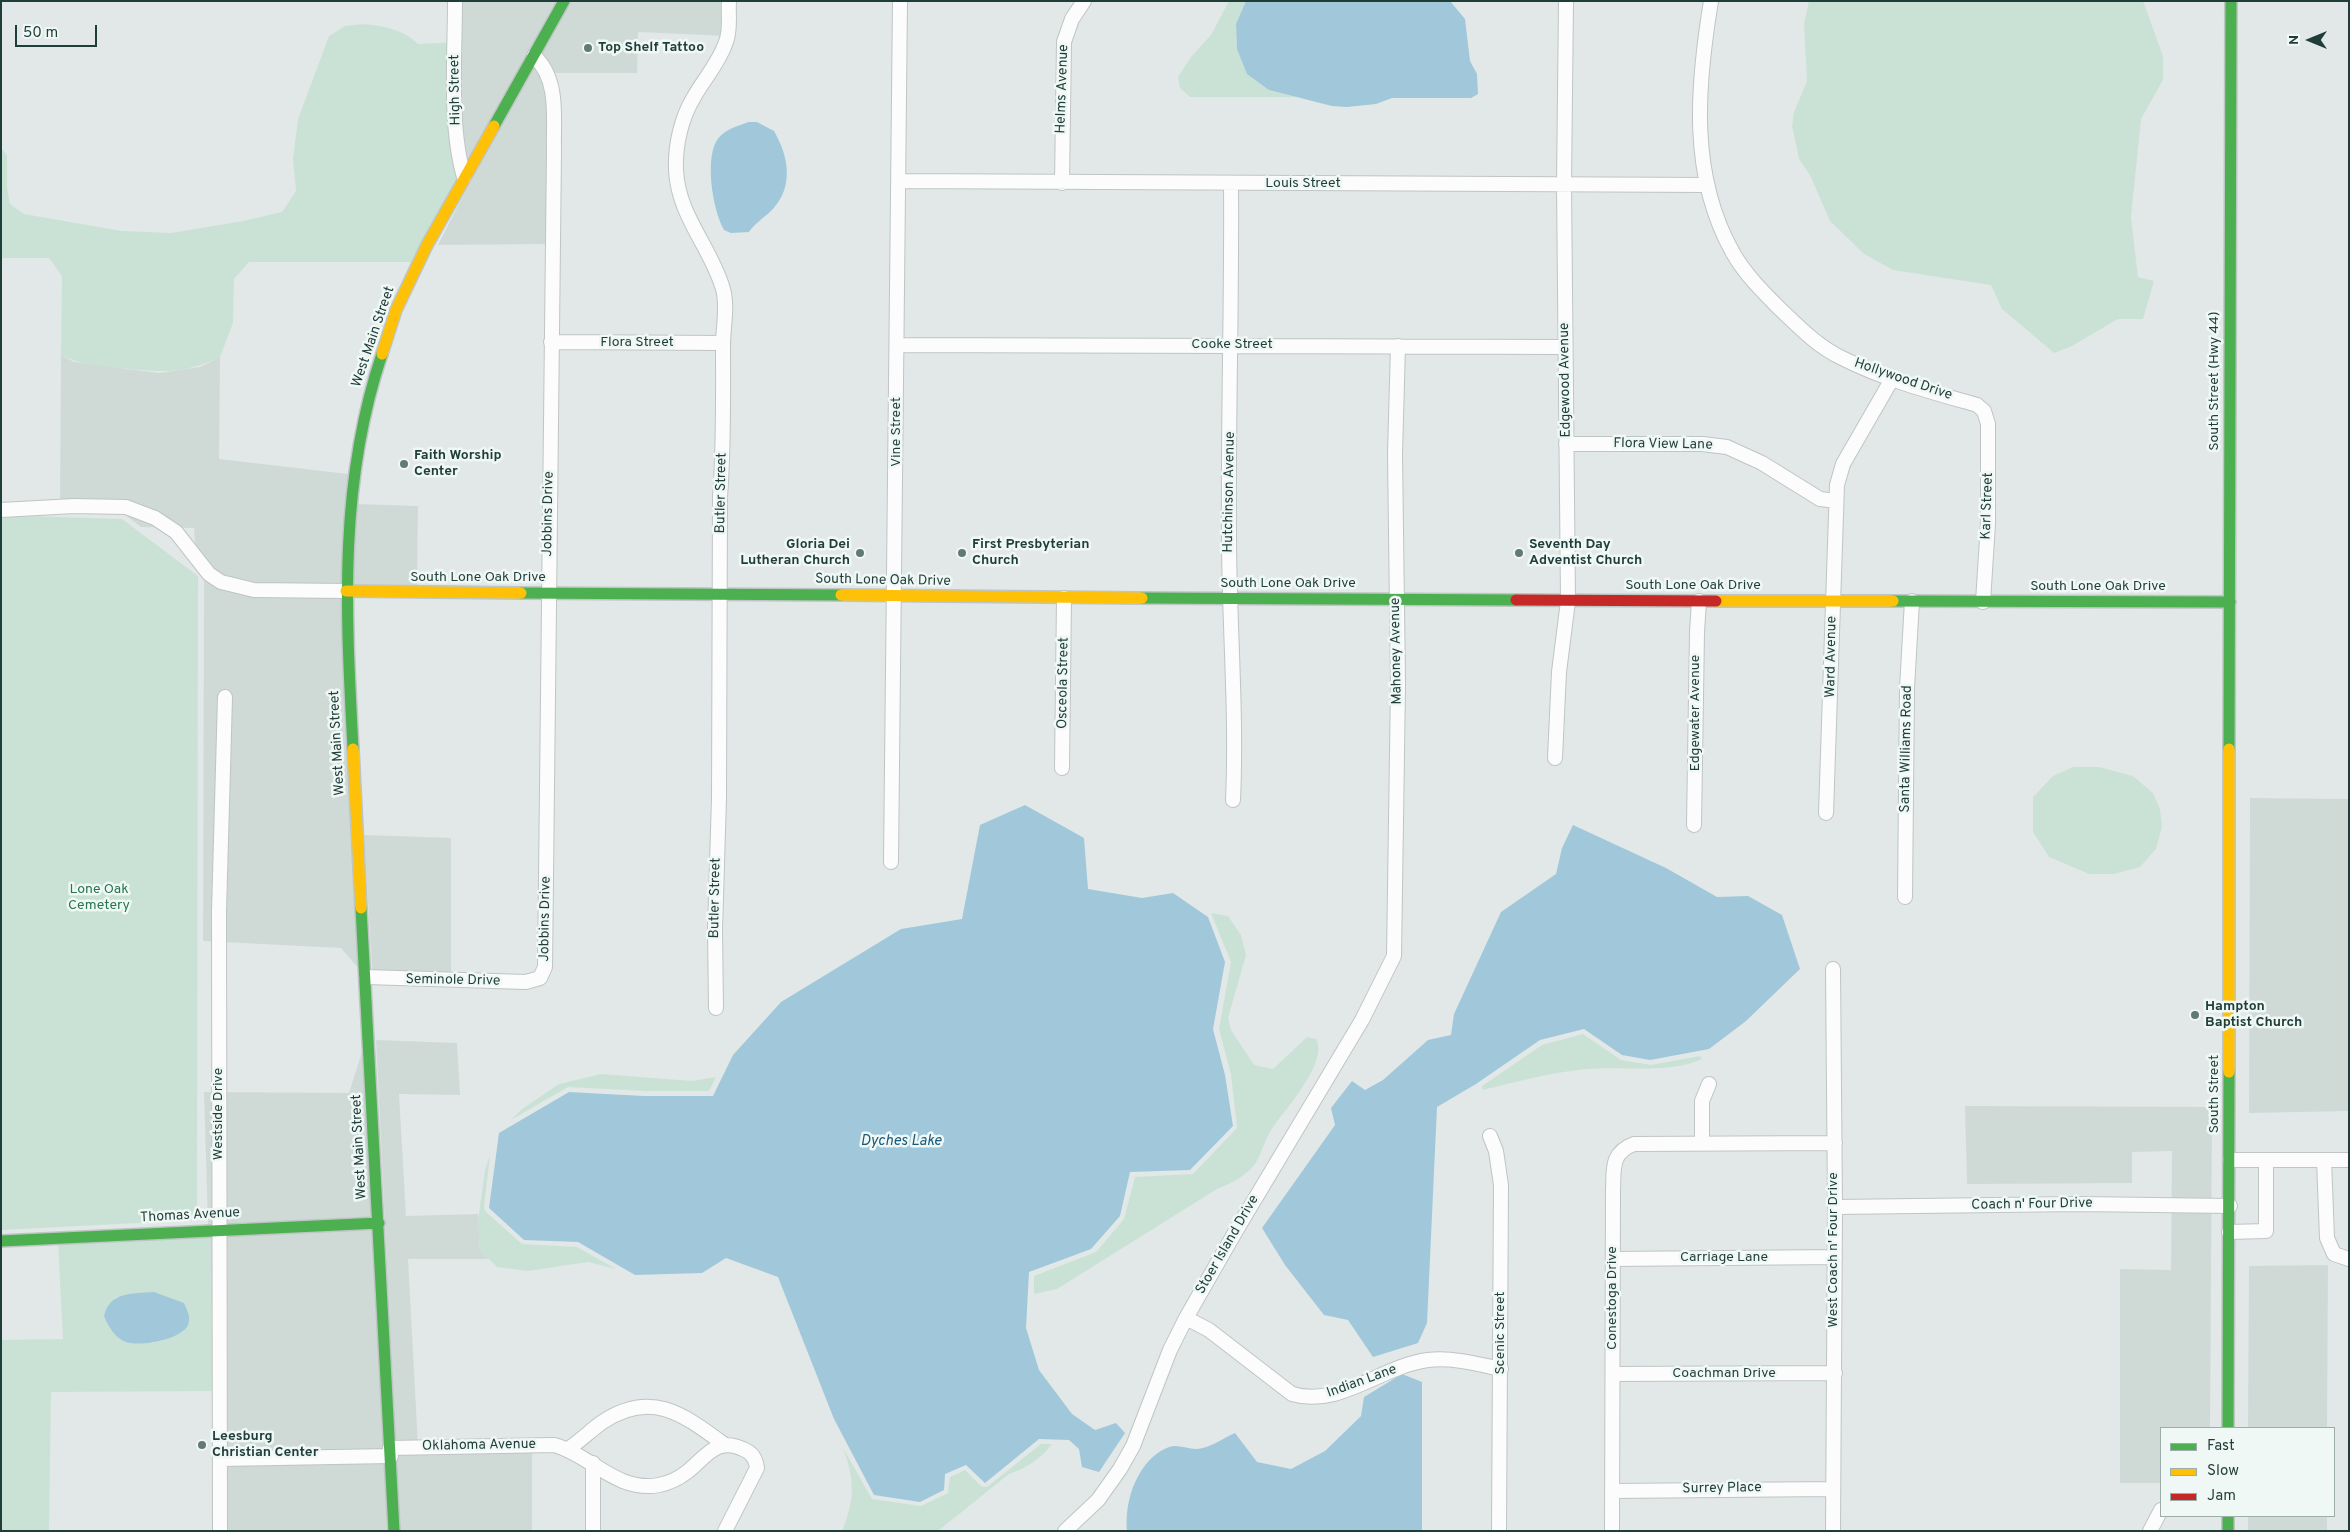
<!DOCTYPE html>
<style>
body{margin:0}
#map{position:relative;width:2350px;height:1532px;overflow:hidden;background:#e2e8e7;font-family:Overpass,sans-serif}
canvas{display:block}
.frame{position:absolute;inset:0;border:2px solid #1f3d39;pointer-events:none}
.legend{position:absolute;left:2160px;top:1427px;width:175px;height:90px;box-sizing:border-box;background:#f0f8f5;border:1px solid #9cadaa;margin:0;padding:6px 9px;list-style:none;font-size:15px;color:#1f3d39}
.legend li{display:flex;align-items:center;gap:10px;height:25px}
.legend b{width:25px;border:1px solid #9cadaa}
.north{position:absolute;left:2285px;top:15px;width:50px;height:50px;-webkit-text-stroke:4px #f0f8f5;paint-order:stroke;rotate:270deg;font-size:14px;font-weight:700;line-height:20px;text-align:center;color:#1f3d39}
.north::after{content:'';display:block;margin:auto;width:18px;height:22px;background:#1f3d39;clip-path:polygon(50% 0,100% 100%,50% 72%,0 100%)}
.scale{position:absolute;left:15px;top:25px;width:82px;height:22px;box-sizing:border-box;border:2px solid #1f3d39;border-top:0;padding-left:6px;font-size:15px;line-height:18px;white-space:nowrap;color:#1f3d39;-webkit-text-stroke:4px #f0f8f5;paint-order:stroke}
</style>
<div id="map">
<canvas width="2350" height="1532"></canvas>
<div class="frame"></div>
<ul class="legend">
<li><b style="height:6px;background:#4caf50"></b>Fast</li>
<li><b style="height:6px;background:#ffc107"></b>Slow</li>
<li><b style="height:6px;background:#c62828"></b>Jam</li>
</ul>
<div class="north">N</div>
<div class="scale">50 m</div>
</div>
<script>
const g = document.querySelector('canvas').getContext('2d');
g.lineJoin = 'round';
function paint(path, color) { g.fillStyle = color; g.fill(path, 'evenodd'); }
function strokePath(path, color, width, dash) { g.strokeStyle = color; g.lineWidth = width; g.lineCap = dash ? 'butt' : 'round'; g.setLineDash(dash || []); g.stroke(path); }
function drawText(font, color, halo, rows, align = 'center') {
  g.font = font + ' Overpass,sans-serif'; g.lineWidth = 5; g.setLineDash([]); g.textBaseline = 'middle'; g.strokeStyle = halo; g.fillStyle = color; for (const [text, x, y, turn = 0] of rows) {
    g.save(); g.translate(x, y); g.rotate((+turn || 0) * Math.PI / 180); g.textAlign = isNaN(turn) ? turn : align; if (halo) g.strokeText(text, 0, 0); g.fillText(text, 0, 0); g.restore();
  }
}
paint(new Path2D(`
 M458,1h99l-94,166z
 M571,1h157v35l-90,-4 -1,41h-83l-8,171 -108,1 26,-51z
 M61,355l13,7 85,11 41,-6 20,-10 -1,102 129,15 11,495 -18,-21 -138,-7 1,-365 -7,-7 -3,-41 -53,-1 -17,-13 -64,-2z
 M357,504l61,2 -1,81 -64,-1z
 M2250,798l99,1v312l-100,2z
 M364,835l87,3v142l-78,2z
 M376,1040l81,3 3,52 -61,-1 7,122 72,-2 2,36 9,9h-81l10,187 114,2v83h-132z
 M363,1049l10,169 -165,6 -4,-132 145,1z
 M1965,1106l247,1 -2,321h-49v55h-41v-214l51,1 1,-119 -40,1v31l-165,1z
 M373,1229l15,302h-170l-9,-296z
 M2328,1265l-1,163h-79l1,-162z
 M2248,1516h79v15h-79z`), '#cfdad7');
paint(new Path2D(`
 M1229,1h17l-10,24 1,24 32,41 29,7h-108l-10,-9 -2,-11 13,-20 20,-22z
 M1809,1h334l20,55v24l-22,39 -10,98 7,60 16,4 -11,38h-25l-46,27 -18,7 -52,-44 -11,-24 -98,-15 -29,-16 -34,-33 -20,-46 -11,-16 -7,-33 2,-14 13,-31 -3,-58z
 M363,24c20,2 40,5 55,20l40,-2 5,125 -52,95h-162l-15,17 -1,44 -13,34c-38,18 -59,15 -99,11 -22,-2 -40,-3 -60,-13l1,-79 -13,-18h-48v-110l6,7v33l3,16 14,10 98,17 49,2 72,-12 39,-9 14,-21 -3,-32 5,-40 31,-83 16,-10z
 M31,516l91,3 76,57 -1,644 -196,10v-713z
 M2073,767h26l34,9 20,17 7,16 2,18 -6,22 -16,18 -26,7h-25l-40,-17 -16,-25v-35l20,-21z
 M1211,913l17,3 13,19 5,20 -18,63 3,12 23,35 19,4 34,-32 9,2c13,25 -34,73 -46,93 -6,10 -9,23 -15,32 -10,13 -24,19 -38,25l-160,100 -23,5v-18l62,-24 28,-33 11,-42 58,-3 44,-46 -6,-54 -12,-45 12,-67z
 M1583,1034l38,26 30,5 49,-9 2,3c-31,15 -81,7 -115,10 -35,3 -71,13 -105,21v-4l60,-41z
 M601,1074l91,7 24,-4 -7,14h-65l-76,-4 -57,33 11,-11 37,-25z
 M490,1155l-6,52 1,4 37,33 55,3 39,22 -28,-7 -60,9 -31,-4 -17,-17 -2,-29 7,-51z
 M209,1237l5,154 -163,1 -2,139h-48v-191l62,-1 -5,-96zM154,1292l28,39 -17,9 -13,3 -38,-45z
 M1041,1444h11c-10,14 -27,25 -43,30l-71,57h-96c13,-32 13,-51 1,-83l29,51 49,7 27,-13 2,-16 15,-7 16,16 6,1z`), '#cae2d6');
paint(new Path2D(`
 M1246,1h204l15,18 5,42 7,13 1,20 -7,4h-79l-16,6 -29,3 -15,-1 -63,-16 -22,-16 -10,-25 -1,-25z
 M749,122h8l17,9c15,26 20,56 -2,79 -8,8 -17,13 -23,22l-18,1 -7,-3c-11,-19 -19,-68 -8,-88 6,-12 21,-16 33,-20z
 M1025,805l59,33 4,51 54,9 31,-5 35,24 17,45 -12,67 12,46 8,51 -43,44 -60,2 -10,44 -29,33 -62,23 -3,56 13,42 33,44 23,16 21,-7 9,10 -26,39 -17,-5 -3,-18 -10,-9 -30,-1 -54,44 -19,-18 -21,9 -1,16 -24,12 -46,-7 -40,-76 -56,-142 -52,-19 -24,15 -67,2 -57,-33 -54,-2 -35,-32 10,-75 70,-41 75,4h69l20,-41 48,-53 120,-73 61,-10 18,-94z
 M1573,825l93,43 51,29 31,-1 34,19 18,54 -54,52 -37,28 -59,11 -28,-5 -38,-26 -44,11 -64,44 -39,23 -10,216 -9,20 -45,14 -25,-37 -24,-5 -39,-50 -23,-37 73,-103 -4,-17 21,-27 13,9 18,-10 45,-40 23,-5 3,-21 47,-102 55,-38 6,-26z
 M154,1292l30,11c3,7 7,14 4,22 -7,15 -48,22 -62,17 -11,-4 -18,-16 -22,-26 6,-25 28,-22 50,-24z
 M1402,1374l20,8v149h-295c-3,-31 11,-72 42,-84 8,-3 19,2 27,2 12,0 28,-11 39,-16l22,29 34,7 34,-18 36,-35 3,-19z`), '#a0c8da');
const street = new Path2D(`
 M455,1c0,55 -6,125 9,176
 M1711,1c-14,85 -22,174 22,252 12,21 29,38 46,55 21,20 39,39 65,51 42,21 88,33 133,46l7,6 4,13v99l-5,79
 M900,181l807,4
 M1062,183l2,-141 8,-23 12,-18
 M1231,184c1,117 -3,234 -2,351 0,88 8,177 4,265
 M551,342l172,1
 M898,345l667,2
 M1566,444h136l25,3 35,16 58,36 16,2
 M1,510l73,-4 52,1 29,11 21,14 33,42 12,8 33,8 92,1
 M1555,758l4,-86 9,-71 -4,-416 2,-184
 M1062,768l2,-170
 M1826,813l11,-328 6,-21 49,-85
 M1694,825l3,-193 2,-31
 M891,862l9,-861
 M1905,897l2,-209 5,-87
 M1833,969l2,238 -2,324
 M366,977l160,5 14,-4 5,-11 9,-816c-1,-32 6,-71 -20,-95
 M716,1008l-1,-79 4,-131 1,-301c4,-51 3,-101 3,-152 0,-18 5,-38 0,-56 -12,-42 -45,-73 -47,-119 -1,-24 5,-52 18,-73 10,-18 25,-34 32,-55 5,-13 2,-27 3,-41
 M1490,1136l6,15 5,34 -2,346
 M1702,1143v-42l7,-17
 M2230,1160h119
 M2324,1160l3,78 7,16 15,5
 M1835,1207l244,-3 151,2
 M2229,1232l37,-1v-71
 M1613,1259l222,-2
 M1186,1318l23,12 83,64c48,14 89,-28 136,-34 24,-3 50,4 73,9
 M1613,1374l222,-1
 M390,1448l164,-3c37,10 63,48 105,40 10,-2 19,-6 28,-13 18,-14 30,-37 58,-22 7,3 11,10 12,18l-32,63
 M568,1449c12,-8 22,-18 33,-26 50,-34 82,-9 124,22
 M220,1459l171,-3
 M593,1463v68
 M1612,1491l220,-2
 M220,1531l-1,-620 6,-214
 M1065,1531l33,-31 22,-31 13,-23 37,-96 16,-32 51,-89 125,-209 32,-64 4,-271 -3,-231 3,-108
 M1612,1531l1,-340c1,-21 -3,-38 21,-47l201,-1
 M2150,1531l11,-21`);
const fast = new Path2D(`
 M494,126l70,-125
 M521,593l320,2
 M1142,598l374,2
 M1893,601l337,1
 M353,749c-7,-135 -15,-264 29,-395
 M2229,749l2,-748
 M361,908l33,623
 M1,1241l378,-18
 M2228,1428l1,-356
 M2228,1516v15`);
const slow = new Path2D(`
 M382,354l14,-44 31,-65 67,-119
 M346,591l175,2
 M841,595l301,3
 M1716,601h177
 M353,749l8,159
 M2229,1072v-323`);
const jam = new Path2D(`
 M1516,600l200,1`);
strokePath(street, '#bfc5c4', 16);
strokePath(fast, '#bec6c4', 14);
strokePath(slow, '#bec6c4', 14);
strokePath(jam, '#bec6c4', 14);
strokePath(street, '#fbfcfb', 14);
strokePath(fast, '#4caf50', 11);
strokePath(slow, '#ffc107', 11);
strokePath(jam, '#c62828', 11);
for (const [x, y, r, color] of [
 [588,48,5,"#637976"],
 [404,464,5,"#637976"],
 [860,553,5,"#637976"],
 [962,553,5,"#637976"],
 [1519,553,5,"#637976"],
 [2195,1015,5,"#637976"],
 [202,1445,5,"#637976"]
]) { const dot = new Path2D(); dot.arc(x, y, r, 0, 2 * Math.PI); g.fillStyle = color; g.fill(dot); strokePath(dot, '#f0f8f5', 2); }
drawText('bold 14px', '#1f3d39', '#f0f8f5', [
 ["Top Shelf Tattoo",598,48],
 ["Faith Worship",414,456],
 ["Center",414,472],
 ["Gloria Dei",850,545,"right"],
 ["Lutheran Church",850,561,"right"],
 ["First Presbyterian",972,545],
 ["Church",972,561],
 ["Seventh Day",1529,545],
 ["Adventist Church",1529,561],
 ["Hampton",2205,1007],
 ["Baptist Church",2205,1023],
 ["Leesburg",212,1437],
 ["Christian Center",212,1453]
], 'left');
drawText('14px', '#1f3d39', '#f0f8f5', [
 ["Helms Avenue",1063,89,-88],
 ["High Street",456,90,-91],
 ["Louis Street",1303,184],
 ["West Main Street",374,337,-71],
 ["Flora Street",637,343],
 ["Cooke Street",1232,345],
 ["Edgewood Avenue",1566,380,-91],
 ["Hollywood Drive",1903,380,19],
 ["South Street (Hwy 44)",2215,381,-90],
 ["Vine Street",897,432,-90],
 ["Flora View Lane",1663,445,1],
 ["Hutchinson Avenue",1230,492,-89],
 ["Butler Street",722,493,-89],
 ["Karl Street",1988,506,-88],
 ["Jobbins Drive",549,514,-89],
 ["South Lone Oak Drive",478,578],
 ["South Lone Oak Drive",883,581,1],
 ["South Lone Oak Drive",1288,584],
 ["South Lone Oak Drive",1693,586],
 ["South Lone Oak Drive",2098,587],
 ["Mahoney Avenue",1397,651,-91],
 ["Ward Avenue",1832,657,-89],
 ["Osceola Street",1064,683,-89],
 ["Edgewater Avenue",1696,713,-90],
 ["West Main Street",338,743,-93],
 ["Santa Williams Road",1907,749,-89],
 ["Butler Street",716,898,-89],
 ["Jobbins Drive",546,919,-89],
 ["Seminole Drive",453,981,1],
 ["South Street",2215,1094,-90],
 ["Westside Drive",219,1114,-90],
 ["West Main Street",360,1147,-93],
 ["Coach n' Four Drive",2032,1205,-1],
 ["Thomas Avenue",190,1216,-3],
 ["Stoer Island Drive",1228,1245,-60],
 ["West Coach n' Four Drive",1834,1250,-90],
 ["Carriage Lane",1724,1258],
 ["Conestoga Drive",1613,1298,-90],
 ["Scenic Street",1501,1333,-90],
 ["Coachman Drive",1724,1374],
 ["Indian Lane",1362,1382,-20],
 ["Oklahoma Avenue",479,1446,-1],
 ["Surrey Place",1722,1489,-1]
]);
drawText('14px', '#277652', '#f0f8f5', [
 ["Lone Oak",99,890],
 ["Cemetery",99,906]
]);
drawText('italic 15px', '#165a7c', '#f0f8f5', [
 ["Dyches Lake",901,1142]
]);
</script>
